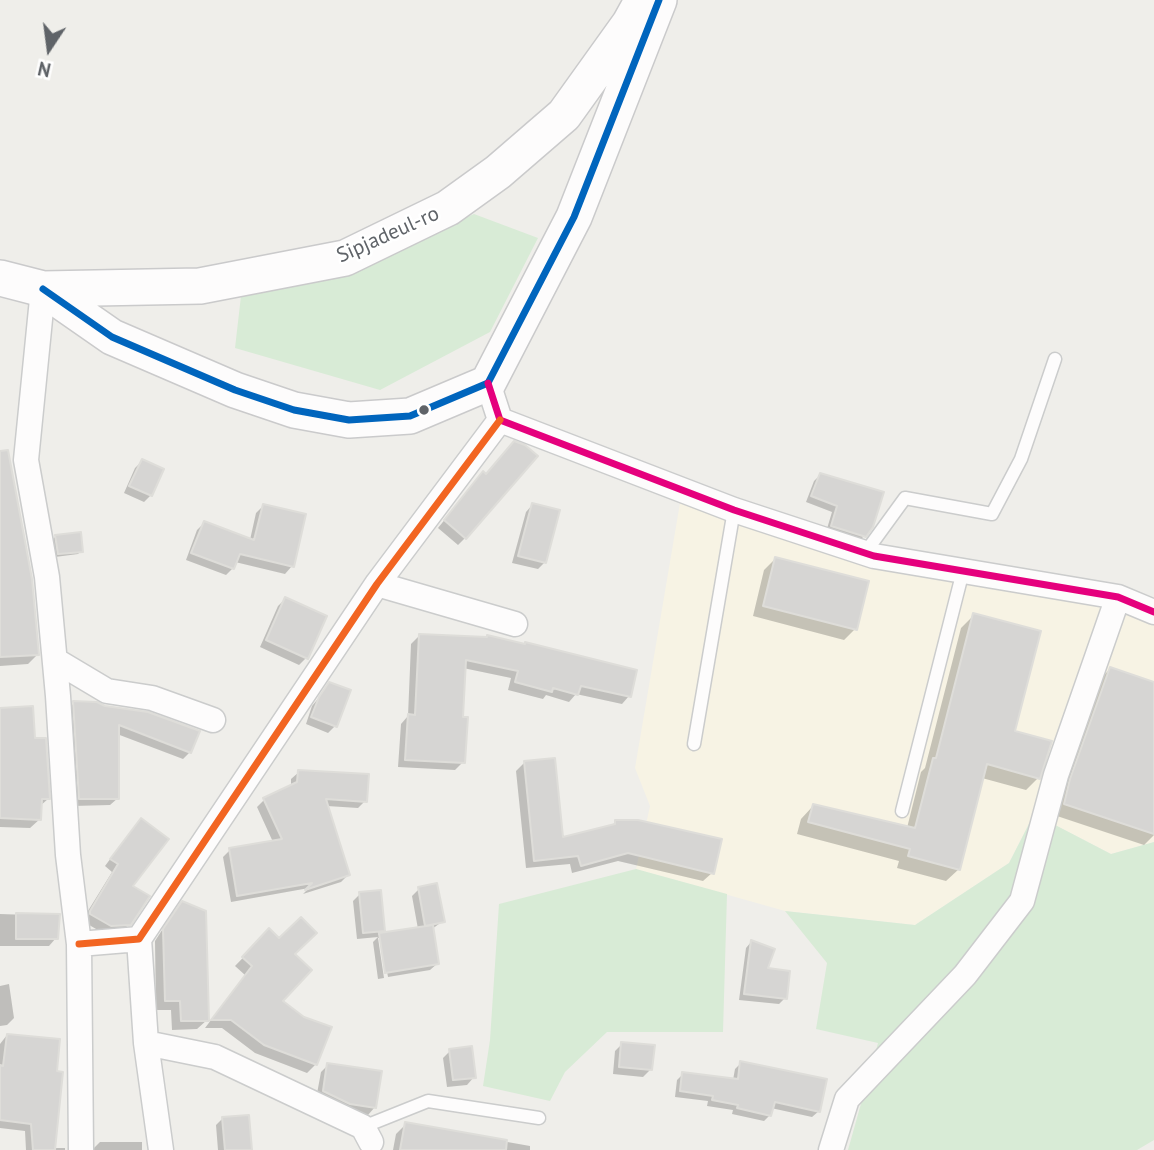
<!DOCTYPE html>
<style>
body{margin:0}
#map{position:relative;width:1154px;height:1150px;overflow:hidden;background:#efeeea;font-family:"PT Sans",sans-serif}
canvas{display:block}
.north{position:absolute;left:14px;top:14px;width:70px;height:70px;-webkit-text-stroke:5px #fff;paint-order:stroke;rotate:193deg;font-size:19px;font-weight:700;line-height:28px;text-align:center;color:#5f6368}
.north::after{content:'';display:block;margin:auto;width:24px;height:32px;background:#5f6368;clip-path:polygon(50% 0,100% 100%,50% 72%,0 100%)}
</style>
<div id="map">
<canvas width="1154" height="1150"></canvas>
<div class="north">N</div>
</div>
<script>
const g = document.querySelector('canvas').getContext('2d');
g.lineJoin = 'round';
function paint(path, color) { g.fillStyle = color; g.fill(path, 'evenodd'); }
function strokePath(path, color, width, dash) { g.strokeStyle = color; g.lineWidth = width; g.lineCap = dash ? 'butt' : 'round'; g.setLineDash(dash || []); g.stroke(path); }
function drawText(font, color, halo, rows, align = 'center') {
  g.font = font + ' "PT Sans",sans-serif'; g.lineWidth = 5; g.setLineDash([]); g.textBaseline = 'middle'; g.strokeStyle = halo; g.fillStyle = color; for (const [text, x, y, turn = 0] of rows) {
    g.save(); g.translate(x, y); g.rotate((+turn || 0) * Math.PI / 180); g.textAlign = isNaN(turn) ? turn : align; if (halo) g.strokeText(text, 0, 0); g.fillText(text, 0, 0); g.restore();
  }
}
paint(new Path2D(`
 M680,503l280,78 165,29 29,12v220l-43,12 -77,-40 -25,49 -94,62 -130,-14 -149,-42 14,-63 -15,-38z`), '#f7f3e4');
paint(new Path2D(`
 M474,214l64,24 -48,94 -110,58 -145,-42 6,-52 115,-29z
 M1034,814l77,40 43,-12v298l-17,10h-289l30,-107 -62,-14 11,-66 -42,-52 130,14 94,-62z
 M636,869l91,25 -4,138h-116l-42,40 -15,29 -67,-15 7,-46 9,-136z`), '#d8ebd6');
paint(new Path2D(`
 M142,461l9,34 -7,7 -20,-9 11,-25z
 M0,467l37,188 -9,9 -28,2z
 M820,475l45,60 -7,7 -32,-10 6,-20 -26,-10 8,-21z
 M476,481l-11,57 -7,7 -20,-17z
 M533,504l12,58 -7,7 -26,-6 14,-51z
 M263,506l29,60 -7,8 -50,-12 -2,6 -7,7 -40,-15 11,-30 7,-7 46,17 6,-27z
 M55,537l26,14 -3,3 -23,3 -3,-17z
 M775,559l80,70 -11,11 -91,-24 11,-46z
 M285,599l21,59 -7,7 -39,-18 18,-41z
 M974,615l39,117 25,46 -12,12 -44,-12 -23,91 -13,12 -49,-13 2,-7 -102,-27 4,-15 12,-13 94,22 14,-56 4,-4 36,-140z
 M419,636l210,60 -7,8 -46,-10 -7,8 -23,-7 -3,4 -35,-9 3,-12 -48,-10 -2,51 2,43 -8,8 -57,-3 3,-43 7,-8 3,-72z
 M1110,669l44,15v151l-10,10 -90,-30 45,-135z
 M330,684l5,42 -7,7 -22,-9 6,-18z
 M74,703l116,49 -7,7 -66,-25 1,64 -8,7 -37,1 -6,-96z
 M0,709l33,31 15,59 -8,7v13l-10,9 -30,-1z
 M525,762l37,77 49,-12 4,-5 97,51 -9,8 -85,-20 -46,12 -2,-9 -44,4 -10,-97z
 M299,772l66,29 -7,7 -31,-2 21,69 -7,7 -38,12 6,-6 -78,14 -8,-45 7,-7 43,-8 -16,-35 7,-7 27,-13v-8z
 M134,827l-5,97 -7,7 -19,2 -19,-11 -1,-3 29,-47 -7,-6z
 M419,889l24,32 -11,8 6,34 -8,7 -42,7 -7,-39h-3l6,40 -6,1 -5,-37 5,-5 -21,2 -4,-38 7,-7 23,36 -5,5 40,-6 -6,-33z
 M183,903l24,117 -10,9 -25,1 -1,-20h-15l-1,-69 18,-28z
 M0,914l58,2 -2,22 -7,8h-49z
 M269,931l11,70 36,63 -9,9 -52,-20 -33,-25h-17l40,-53 -10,-9z
 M751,942l14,28 20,28 -6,6 -40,-4 7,-52z
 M9,984l5,34 -7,7 -7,1v-40z
 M7,1035l47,113h11v2h-39l-1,-19 -25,-3v-84z
 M622,1044l29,25 -8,8 -30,-3 2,-23z
 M450,1051l24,26 -7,8 -20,2 -4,-29z
 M741,1063l78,48 -7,6 -41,-9 -1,7 -6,6 -32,-7 1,-4 -26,-4 1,-5 -33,-4 2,-17 6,-6 50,6 2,-11z
 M328,1065l47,42 -7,8 -26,-4 -26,-12 5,-27z
 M223,1118l27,32h-32l-2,-25z
 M406,1124l124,22v4h-137l3,-16z
 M100,1142h42v8h-50z`), '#0003');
const building = new Path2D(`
 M514,441l11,4 13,11 -72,83 -22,-19 39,-49 3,3z
 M8,450l24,129 7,76 -39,2v-206z
 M142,459l22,10 -12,27 -23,-10z
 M820,473l64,19 -11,35 -7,10 -35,-11 6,-20 -26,-10z
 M532,503l28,7 -14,53 -28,-7z
 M263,504l43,10 -12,53 -54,-13 -6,15 -43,-16 13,-32 50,19z
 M81,532l2,20 -25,2 -3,-19z
 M775,557l94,24 -12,49 -94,-24z
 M285,597l42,19 -19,43 -42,-19z
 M973,613l68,18 -26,100 37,10 -12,38 -53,-15 -27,106 -52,-14 2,-7 -102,-27 5,-18 102,24 18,-70h3z
 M419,634l68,3v-2l38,9v-2l112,28 -6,27 -50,-11 -3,9 -25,-7 -1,4 -37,-10 3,-11 -52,-11 -3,57h5l-3,46 -60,-3 3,-46 7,1z
 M1110,667l44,15v152l-90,-30 6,-25z
 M329,682l22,8 -14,37 -26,-10 8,-20z
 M73,701l24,1 8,4 43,6 52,19 -9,22 -72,-28v74h-40z
 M33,706l2,32h11l4,61h-8l-1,21 -41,-2v-110z
 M555,758l8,79 52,-13v-4h23l84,19 -8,35 -86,-21 -47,13 -3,-10 -44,5 -10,-100z
 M298,770l71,4 -2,28 -41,-3 24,76 -45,15 7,-7 -75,13 -8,-48 53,-9 -19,-41 34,-16z
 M141,818l28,21 -36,47 17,10 -19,29 -20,1 -21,-12v-3l28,-47 -8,-5z
 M437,883l8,39 -20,4 -7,-39z
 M381,890l4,41 -22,2 -4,-41z
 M182,901l24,10 3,110h-28l-1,-20h-15l-2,-72z
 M16,913l44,1 -2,25h-42z
 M301,917l16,16 -22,21 17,16 -29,31 21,16 28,10 -15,38 -53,-20 -33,-25h-20l41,-54 -10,-9 27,-29 10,10z
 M433,925l6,39 -54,9 -6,-40z
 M751,940l24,9 -7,19 22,3 -3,28 -43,-5z
 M7,1034l53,5 -3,32 6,1 -8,78h-22l-2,-26 -31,-4v-55l3,1z
 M621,1042l34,3 -3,25 -33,-3z
 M472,1046l4,32 -23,2 -4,-31z
 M740,1061l87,18 -7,33 -45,-10 -4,14 -34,-8 1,-3 -26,-5 1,-4 -33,-5 2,-19 56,7z
 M327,1063l55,8 -6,37 -26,-4 -27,-13z
 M249,1115l3,35h-27l-3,-33z
 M405,1122l102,18 -1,10h-106z`);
paint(building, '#d6d5d3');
strokePath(building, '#deddd9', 2);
const service = new Path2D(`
 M865,553l40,-55 87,16 29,-55 34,-100
 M694,744l40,-234
 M902,811l61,-240
 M363,1127l65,-26 111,17`);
const minor = new Path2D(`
 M43,289l-17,171 21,117 11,119 10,159 11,89 2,206
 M488,383l12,37 234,90 140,46 244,41 36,15
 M377,584l138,40
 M55,660l52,31 45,7 61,22
 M139,939l7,104 15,107
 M79,944l60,-5 238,-355 123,-164
 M146,1043l69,14 148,70 8,15
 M831,1150l16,-51 118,-124 57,-74 34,-126 62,-178`);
const secondary = new Path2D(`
 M0,278l43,11 157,-3 145,-28 103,-50 50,-36 66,-57 66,-92 11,-20
 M43,289l69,48 123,53 59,20 55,10 61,-4 78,-33 86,-166 85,-217`);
strokePath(service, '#cbcccc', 15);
strokePath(minor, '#cbcccc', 27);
strokePath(secondary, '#cacacb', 38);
strokePath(service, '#fdfcfc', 12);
strokePath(minor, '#fdfcfc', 24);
strokePath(secondary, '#fdfcfc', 35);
strokePath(new Path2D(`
 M43,289l69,48 123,53 59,20 55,10 61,-4 78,-33 86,-166 85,-217`), '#0065bd', 7);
strokePath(new Path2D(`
 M488,383l12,37 234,90 140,46 244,41 36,15`), '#e5007d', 7);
strokePath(new Path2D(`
 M79,944l60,-5 238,-355 123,-164`), '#f26522', 7);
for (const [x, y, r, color] of [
 [424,410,6,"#5f6368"]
]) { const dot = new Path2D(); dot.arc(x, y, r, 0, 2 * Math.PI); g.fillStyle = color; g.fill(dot); strokePath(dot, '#fff', 2.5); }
drawText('21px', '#5f6368', '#fff', [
 ["Sipjadeul-ro",388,235,-24]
]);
</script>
